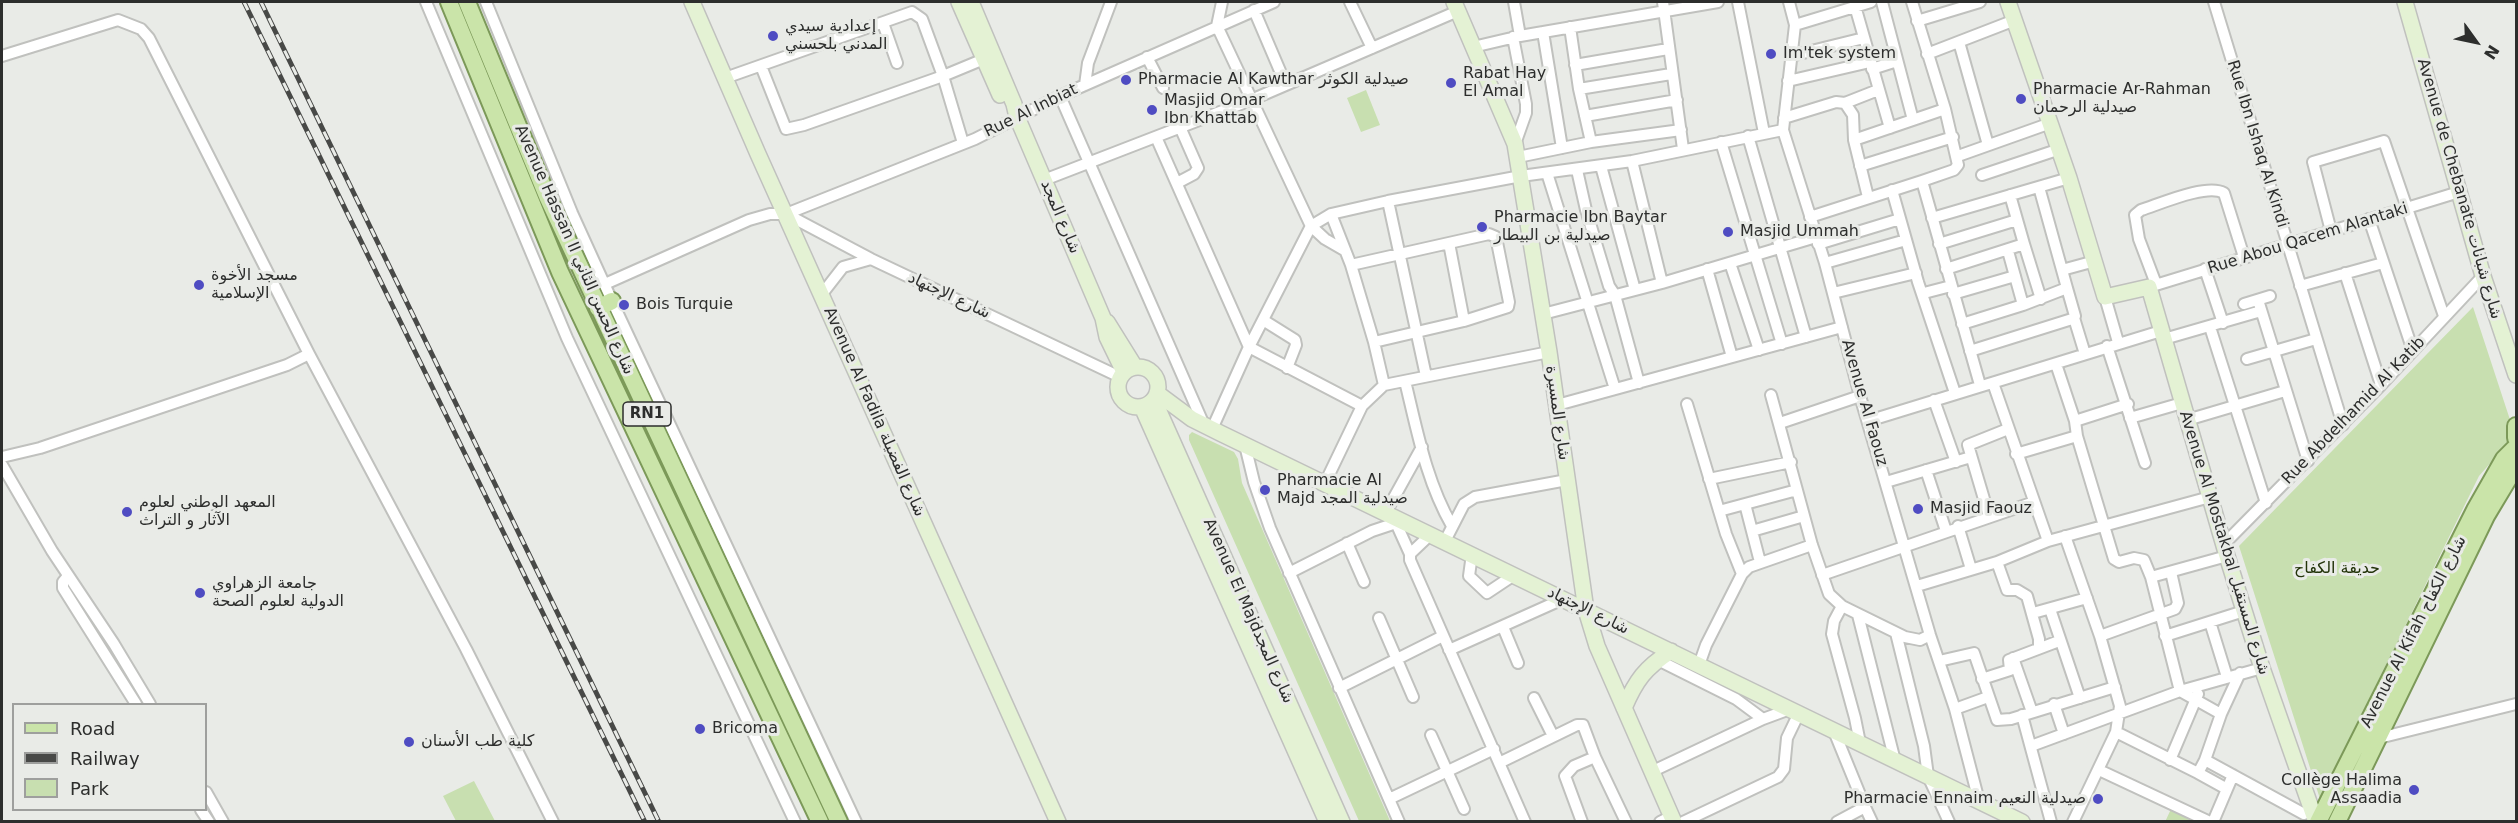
<!DOCTYPE html>
<meta charset="utf-8">
<style>
body{margin:0}
#map{position:relative;width:2518px;height:823px;overflow:hidden;background:#e9ebe7;font-family:"DejaVu Sans",sans-serif}
canvas{display:block}
.frame{position:absolute;inset:0;border:3px solid #2d2e2d;pointer-events:none}
.legend{position:absolute;left:12px;top:703px;width:195px;height:108px;box-sizing:border-box;background:#e9ebe7;border:2px solid #9e9f9d;margin:0;padding:8px 10px;list-style:none;font-size:18px;color:#2d2e2d}
.legend li{display:flex;align-items:center;gap:12px;height:30px}
.legend b{width:30px;border:2px solid #9e9f9d}
.north{position:absolute;left:2446px;top:12px;width:60px;height:60px;-webkit-text-stroke:4px #e9ebe7;paint-order:stroke;rotate:123deg;font-size:16px;font-weight:700;line-height:24px;text-align:center;color:#2d2e2d}
.north::after{content:'';display:block;margin:auto;width:21px;height:27px;background:#2d2e2d;clip-path:polygon(50% 0,100% 100%,50% 72%,0 100%)}
</style>
<div id="map">
<canvas width="2518" height="823"></canvas>
<div class="frame"></div>
<ul class="legend">
<li><b style="height:8px;background:#cae4a9"></b>Road</li>
<li><b style="height:8px;background:#484947"></b>Railway</li>
<li><b style="height:16px;background:#c8dfb0"></b>Park</li>
</ul>
<div class="north">N</div>
</div>
<script>
const g = document.querySelector('canvas').getContext('2d');
g.lineJoin = 'round';
function paint(path, color) { g.fillStyle = color; g.fill(path, 'evenodd'); }
function strokePath(path, color, width, dash) { g.strokeStyle = color; g.lineWidth = width; g.lineCap = dash ? 'butt' : 'round'; g.setLineDash(dash || []); g.stroke(path); }
function drawText(font, color, halo, rows, align = 'center') {
  g.font = font + ' "DejaVu Sans","Noto Sans Arabic",sans-serif'; g.lineWidth = 6; g.setLineDash([]); g.textBaseline = 'middle'; g.strokeStyle = halo; g.fillStyle = color; for (const [text, x, y, turn = 0] of rows) {
    g.save(); g.translate(x, y); g.rotate((+turn || 0) * Math.PI / 180); g.textAlign = isNaN(turn) ? turn : align; if (halo) g.strokeText(text, 0, 0); g.fillText(text, 0, 0); g.restore();
  }
}
paint(new Path2D(`
 M1366,90l14,35 -19,7 -14,-34z
 M2473,307l42,128 -36,41 -159,323 -81,-253z
 M1192,432l42,20 4,7 4,24 148,338h-31l-170,-381v-5z
 M474,781l21,40h-39l-13,-25z
 M2171,809l25,12 -31,1z`), '#c8dfb0');
const street = new Path2D(`
 M426,2l141,336 228,484
 M486,2l86,211 40,88 244,521
 M1222,2l-5,24 94,200 14,13 19,11
 M1350,2l22,46
 M1514,2l6,34
 M1663,2l20,147
 M1738,2l26,131
 M1789,2l6,23 -12,105 42,133 35,133 70,239 25,74 24,92
 M1882,2l31,118
 M2214,2l129,423
 M1855,6l35,122
 M1254,10l32,75
 M1917,21l63,-19
 M883,23l14,40
 M1795,25l76,-23
 M1543,32l19,116
 M1513,37l13,67v9l-11,31
 M1959,42l29,103
 M1473,47l47,-11 198,-34
 M1927,54l88,-34
 M2,56l116,-36 23,9 8,9 160,316 157,295 87,173
 M1791,56l73,-18
 M1147,57l16,31
 M1575,65l93,-16
 M761,66l25,63 18,-4 139,-49 41,-17
 M1872,69l25,-8
 M725,78l187,-66 10,7 21,57 20,67
 M1788,81l82,-19
 M1085,85l3,-22 23,-61
 M1579,89l92,-15
 M1060,96l144,329
 M1845,103l33,-13
 M1585,116l92,-16
 M1784,118l52,-16 9,1 8,12 1,25 14,57
 M1748,136l58,201
 M1156,137l93,210 113,59
 M1854,140l91,-31
 M1591,142l90,-12
 M1721,142l61,202
 M1958,156l90,-32
 M1518,157l73,-15 -12,-53 -9,-62
 M1632,161l30,122
 M1601,166l34,124
 M1860,166l93,-29
 M1577,170l9,40 23,76 6,9 24,88
 M1547,173l68,216
 M1982,175l75,-25
 M1044,180l207,-80 207,-89
 M1922,181l58,204
 M1177,183l17,-9 4,-6 -18,-41
 M1892,190l26,92 37,111
 M1388,201l38,175
 M786,214l189,-75 85,-43 214,-94
 M1331,214l20,51 23,77 10,43
 M1810,217l112,-36 32,-11 4,-5 -13,-56 -33,-107
 M1932,218l137,-40
 M2369,219l44,132
 M2331,231l-18,-69 71,-21 60,175
 M1449,243l15,78
 M1818,244l82,-25
 M1939,244l78,-24
 M2024,244l17,55
 M2008,251l15,54
 M1730,263l29,87
 M1825,263l81,-23
 M1351,265l138,-31 7,3 13,65 -1,5 -44,14 -90,21
 M1707,269l25,88
 M1946,269l78,-25 -14,-49
 M2205,269l18,54
 M2062,270l33,-9
 M2345,273l36,112
 M605,284l144,-64 21,-6h16l85,45 249,118
 M2156,284l-17,-45 -4,-24 6,-5c19,-6 66,-27 83,-17l20,64
 M2300,286l83,-23
 M2149,287l310,-95
 M1833,293l83,-20
 M1924,293l27,-7
 M822,294l21,-27 28,-8
 M1953,294l62,-18
 M2105,297l13,45
 M2258,300l50,161
 M2244,304l26,-8
 M1543,314l119,-31 154,-46
 M2074,318l11,36
 M1263,320l32,20 1,5 -9,23
 M1962,324l61,-19 44,-17 -28,-101
 M2210,327l56,176
 M2164,339l97,-28
 M2107,346l38,117
 M1970,351l102,-32 3,-3 -8,-28
 M2247,359l69,-20
 M2056,364l19,57 2,15 37,123 5,3 15,-4 10,2 7,17 29,114 41,23
 M1405,381c12,49 21,100 47,145
 M1993,383l55,158
 M1771,395l41,150 17,49 13,12 63,31 15,3 10,-5
 M1934,400l22,62
 M1687,404l39,130 16,40
 M1557,405l285,-78
 M2130,418l52,-15
 M2187,420l98,-29
 M1868,421l293,-90
 M2075,421l53,-17
 M1780,423l80,-27
 M1212,429l37,-82 62,-121 20,-12 57,-13 133,-25 111,-15 151,-31
 M1245,445l9,37 16,46 129,294
 M2016,454l61,-18
 M2,457l38,-9 247,-83 22,-11
 M2,465l50,86 62,93 36,60
 M1926,470l20,61
 M1709,479l82,-17
 M1886,482l85,-25
 M1325,483l37,-77 22,-21 165,-33
 M1745,504l15,58
 M1719,511l78,-21
 M1386,512l36,-65
 M1989,516l-21,-71 40,-16
 M1397,519l-1,4 14,31
 M1958,526l13,43
 M1752,531l52,-15
 M1431,534l-21,20v6l115,262
 M2065,536l35,100 20,70 -4,26 -43,90
 M1445,541l19,-37 11,-7 92,-17
 M1347,543l17,39
 M2223,545l158,-160 102,-109
 M1472,554l-3,22 18,17 27,-18
 M1997,562l10,28h10l10,6 12,43v9
 M1289,573l83,-42 24,-8
 M1822,575l212,-73
 M68,576l-5,6v6l73,116
 M2151,577l76,-21
 M1917,586l80,-24 51,-21 162,-44
 M1842,606l-8,15 -2,13 23,84 5,25
 M2050,609l30,89
 M2033,613l54,-15
 M1858,615l37,146
 M1379,618l34,79
 M2210,622l17,55
 M1503,627l15,36
 M1896,633l28,113 4,30 21,46
 M2100,636l75,-27 3,-6 -7,-31
 M2165,636l79,-25
 M1449,650l114,-51
 M2013,658l19,54
 M1658,660l78,39 27,20
 M1939,661l35,-8 23,67 14,-1 104,-32
 M1699,665l7,-20 36,-71 7,-7 63,-22
 M1982,679l28,-9 -1,-10 50,-19
 M1339,688l104,-52
 M1534,698l19,38
 M2054,704l10,30
 M1955,709l33,-12
 M2022,715l29,107
 M1834,731l31,76 -28,15
 M2116,732l82,41 7,-13 99,54
 M1431,735l33,74
 M2379,738l137,-34
 M2031,746l149,-55 82,-23
 M2170,760l28,-66
 M2205,760l16,-46 19,-41
 M1499,763l78,-38h6l12,32 31,65
 M2099,770l111,52
 M1653,771l110,-52 27,-10
 M2198,773l29,16
 M206,792l17,30
 M1389,799l105,-50
 M1865,807l7,15
 M201,810l8,12
 M1582,822l-17,-46 9,-10 21,-9
 M1660,822l12,-6
 M1683,822l95,-45 6,-8 3,-31 12,-25
 M2213,822l20,-47`);
const secondary = new Path2D(`
 M692,2l66,152 300,668
 M959,2l41,93
 M971,2l43,102 3,13 86,201 4,19 17,35
 M1454,2l61,142 34,208 37,258 11,36 77,176
 M2008,2l61,176 36,119 44,-10 78,269 35,112 54,154
 M2405,2l78,274 33,99
 M1107,322l28,45
 M1118 387a20 20 0 1 1 40 0a20 20 0 1 1-40 0Z
 M1157,393l35,26 28,14 802,389
 M1154,400l188,422
 M1142,407l185,415
 M1624,708c12,-28 21,-40 47,-57`);
const primary = new Path2D(`
 M449,2l111,270 260,550
 M467,2l80,194 292,626
 M598,308l14,-7
 M2516,426v12
 M2318,822l157,-312 29,-51 12,-12
 M2337,822l149,-306 30,-50`);
strokePath(street, '#c0c1be', 14);
strokePath(secondary, '#c0c1be', 18);
strokePath(primary, '#7c9959', 20);
strokePath(street, '#fff', 10);
strokePath(secondary, '#e4f2d4', 15);
strokePath(primary, '#cae4a9', 16);
const rail = new Path2D(`
 M244,2l401,820
 M261,2l398,820`);
strokePath(rail, '#484947', 5);
strokePath(rail, '#e9ebe7', 3, [9]);
for (const [x, y, r, color] of [
 [773,36,6,"#4f4cc2"],
 [1771,54,6,"#4f4cc2"],
 [1126,80,6,"#4f4cc2"],
 [1451,83,6,"#4f4cc2"],
 [2021,99,6,"#4f4cc2"],
 [1152,110,6,"#4f4cc2"],
 [1482,227,6,"#4f4cc2"],
 [1728,232,6,"#4f4cc2"],
 [199,285,6,"#4f4cc2"],
 [624,305,6,"#4f4cc2"],
 [1265,490,6,"#4f4cc2"],
 [1918,509,6,"#4f4cc2"],
 [127,512,6,"#4f4cc2"],
 [200,593,6,"#4f4cc2"],
 [700,729,6,"#4f4cc2"],
 [409,742,6,"#4f4cc2"],
 [2414,790,6,"#4f4cc2"],
 [2098,799,6,"#4f4cc2"]
]) { const dot = new Path2D(); dot.arc(x, y, r, 0, 2 * Math.PI); g.fillStyle = color; g.fill(dot); strokePath(dot, '#e9ebe7', 2); }
for (const [x, y, w] of [
 [647,414,48]
]) { const box = new Path2D(); box.roundRect(x - w / 2, y - 12, w, 24, 4.5); g.fillStyle = '#e9ebe7'; g.fill(box); strokePath(box, '#2d2e2d', 1.5); }
drawText('bold 15px', '#2d2e2d', null, [
 ["RN1",647,414]
]);
drawText('16px', '#2d2e2d', '#e9ebe7', [
 ["إعدادية سيدي",785,27],
 ["المدني بلحسني",785,45],
 ["Im'tek system",1783,54],
 ["Rabat Hay",1463,74],
 ["El Amal",1463,92],
 ["Pharmacie Al Kawthar صيدلية الكوثر",1138,80],
 ["Pharmacie Ar-Rahman",2033,90],
 ["صيدلية الرحمان",2033,108],
 ["Masjid Omar",1164,101],
 ["Ibn Khattab",1164,119],
 ["Pharmacie Ibn Baytar",1494,218],
 ["صيدلية بن البيطار",1494,236],
 ["Masjid Ummah",1740,232],
 ["مسجد الأخوة",211,276],
 ["الإسلامية",211,294],
 ["Bois Turquie",636,305],
 ["Pharmacie Al",1277,481],
 ["Majd صيدلية المجد",1277,499],
 ["المعهد الوطني لعلوم",139,503],
 ["الآثار و التراث",139,521],
 ["Masjid Faouz",1930,509],
 ["جامعة الزهراوي",212,584],
 ["الدولية لعلوم الصحة",212,602],
 ["Bricoma",712,729],
 ["كلية طب الأسنان",421,742],
 ["Collège Halima",2402,781,"right"],
 ["Assaadia",2402,799,"right"],
 ["Pharmacie Ennaim صيدلية النعيم",2086,799,"right"]
], 'left');
drawText('16px', '#2d2e2d', '#e9ebe7', [
 ["Rue Al Inbiat",1031,111,-26],
 ["Rue Ibn Ishaq Al Kindi",2257,144,73],
 ["Avenue de Chebanate شارع شبانات",2459,189,74],
 ["شارع المجد",1060,217,67],
 ["Rue Abou Qacem Alantaki",2308,239,-17],
 ["Avenue Hassan II شارع الحسن الثاني",574,250,66],
 ["شارع الإجتهاد",949,296,25],
 ["Avenue Al Faouz",1864,403,74],
 ["Rue Abdelhamid Al Katib",2354,411,-46],
 ["Avenue Al Fadila شارع الفضيلة",874,412,66],
 ["شارع المسيرة",1557,413,82],
 ["Avenue Al Mostakbal شارع المستقبل",2224,543,73],
 ["Avenue El Majdشارع المجد",1248,611,66],
 ["شارع الإجتهاد",1588,611,26],
 ["Avenue Al Kifah شارع الكفاح",2414,632,-63]
]);
drawText('16px', '#23340a', '#e9ebe7', [
 ["حديقة الكفاح",2337,569]
]);
</script>
